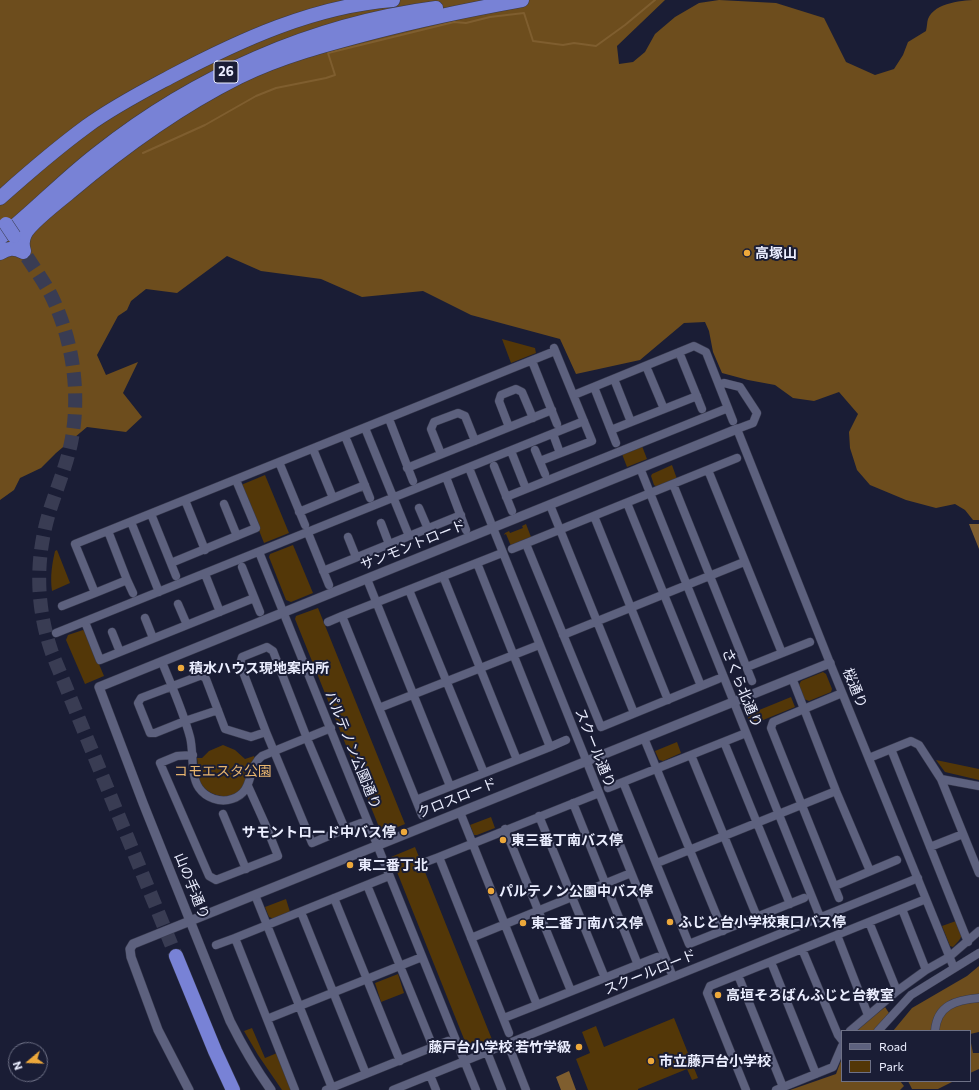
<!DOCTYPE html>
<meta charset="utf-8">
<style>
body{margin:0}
#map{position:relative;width:979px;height:1090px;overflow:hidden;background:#1a1d35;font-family:Commissioner,sans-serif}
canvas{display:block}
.legend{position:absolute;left:841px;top:1030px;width:130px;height:52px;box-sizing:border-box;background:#1a1d35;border:1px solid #6e7186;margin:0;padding:5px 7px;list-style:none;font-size:12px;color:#ebeeff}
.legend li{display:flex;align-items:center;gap:8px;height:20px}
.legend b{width:20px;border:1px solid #6e7186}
.north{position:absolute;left:8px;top:1042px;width:40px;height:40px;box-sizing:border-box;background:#1a1d35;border:1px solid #6e7186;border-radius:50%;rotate:251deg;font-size:11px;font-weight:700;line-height:16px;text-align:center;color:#ebeeff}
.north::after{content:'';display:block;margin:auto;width:14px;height:18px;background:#eda83b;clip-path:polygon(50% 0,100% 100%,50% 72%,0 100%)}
</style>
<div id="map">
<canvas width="979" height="1090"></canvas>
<ul class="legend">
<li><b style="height:5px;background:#5d617e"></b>Road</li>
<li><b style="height:11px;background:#533708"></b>Park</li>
</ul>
<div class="north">N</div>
</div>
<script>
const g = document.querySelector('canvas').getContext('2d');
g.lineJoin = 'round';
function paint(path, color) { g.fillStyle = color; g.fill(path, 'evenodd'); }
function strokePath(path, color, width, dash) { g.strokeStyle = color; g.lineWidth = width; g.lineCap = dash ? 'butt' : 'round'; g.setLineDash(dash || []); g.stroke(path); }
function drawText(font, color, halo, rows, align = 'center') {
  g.font = font + ' Commissioner,"Noto Sans JP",sans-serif'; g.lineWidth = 4; g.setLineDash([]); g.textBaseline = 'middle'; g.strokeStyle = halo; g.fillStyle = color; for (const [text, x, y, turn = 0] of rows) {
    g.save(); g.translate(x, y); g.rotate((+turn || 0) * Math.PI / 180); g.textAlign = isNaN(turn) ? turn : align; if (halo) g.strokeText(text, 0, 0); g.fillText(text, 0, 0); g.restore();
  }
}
paint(new Path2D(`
 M502,339l33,9 1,5 -25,10z
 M642,446l5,13 -20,8 -5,-13z
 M672,465l5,14 -20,8 -3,-2 -3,-9 1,-2z
 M265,475l24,58 -25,10 -23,-58z
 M526,524l5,13 -20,9 -5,-12 -2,1 1,-2 4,-2 1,2 13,-5 -1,-2z
 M293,545l20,48 -22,9 -5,-2 -17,-43 1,-3z
 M57,550l13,33 -18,8c-2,-14 0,-27 3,-40z
 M318,608l87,216 -22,9 -2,-1 -86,-213 1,-3z
 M83,630l2,1 19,45 -19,8 -19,-44 2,-5z
 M823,672l3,2 6,15 -1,3 -22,9 -5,-2 -5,-14 2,-4z
 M791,697l4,10 -44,18 -4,-10z
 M677,742l4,11 -18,8 -4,-1 -4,-9z
 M223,745l12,5 10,9 9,-3 1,3c-7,9 -6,20 -13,29 -11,14 -34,9 -42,-6 -4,-7 -1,-16 -3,-24h5l7,-7z
 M936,760l43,9v11l-34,-8z
 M491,817l4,11 -18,7h-3l-4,-10z
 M415,847l78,195 -22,9 -3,-2 -77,-192z
 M286,899l4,13 -16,7 -5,-2 -4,-10z
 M956,921c6,15 9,14 -3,26l-3,-1 -8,-20z
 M398,974l6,19 -23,9 -6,-19z
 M674,1018l24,60 -6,2 -5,-11 -49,20v1h-50l-12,-31 14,-6 -8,-21 14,-6 8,21z
 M252,1028l13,30 12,-5 14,37h-9l-24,-35 -14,-24z`), '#533708');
paint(new Path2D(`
 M0,0h665l-48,46 2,18 14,-2 12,-10 10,-18 20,-17 24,-14 20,-3 57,3 48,15 22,44 29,13 19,-6 9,-14 5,-13 18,-11c1,-4 1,-9 2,-12 7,-17 36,-19 51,-19v520h-6l-8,-10 -10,-6 -19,4 -30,-8 -36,-15 -13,-15 -7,-22 -1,-16 9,-18 -19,-22 -25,9 -21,-3 -18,-13 -27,-5 -26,-7 -9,-21 -4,-21 -4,-9 -21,1 -44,37 -64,14 -16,-35 -89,-24 -48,-24 -61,6 -41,-18 -60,-8 -34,-15 -50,37 -31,-4 -15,12 -4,9 -9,6 -21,39 9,20 32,-13 -15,31 19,24 -16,15 -39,-5 -31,26 -15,15 -21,10 -6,12 -14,10z
 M979,966v66l-9,2v-3h-77l19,-23 55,-32z
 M885,1007l4,6 -14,18h-21z
 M970,1038l3,15h6v16l-9,4z
 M842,1058v23h58l4,5 -4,4h-110l46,-16z
 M908,1081h46l-16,8h-26z`), '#6d4d1d');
paint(new Path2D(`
 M969,524h10v25z
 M569,1071l7,19h-15l-5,-13z`), '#7f5e2f');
strokePath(new Path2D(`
 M143,153l62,-28 51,-29 20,-8 50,-10 9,-3 -7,-22 126,-31 12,1 24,-6 34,-4 9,28 30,4 11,-2 22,3 29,-21 30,-25`), '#7f5e2f', 2);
strokePath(new Path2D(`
 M27,257c8,12 17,25 24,38 22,45 30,99 20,148 -5,24 -15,47 -22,70 -14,47 -13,94 3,140l124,303`), '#393c53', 14, [14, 7]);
const minor = new Path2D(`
 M679,352l23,57
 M532,361l25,63
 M646,366l18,43
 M614,379l17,43
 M719,385l5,-2 16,4 17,26 -4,10 -16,6 93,234 124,305
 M594,387l22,56
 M574,395l120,-49 12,6 27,69
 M389,419l24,62
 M509,427l-10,-26 2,-6 15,-6 6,3 11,26
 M365,428l44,108
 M611,430l86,-34
 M553,434l7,19
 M345,436l25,62
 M313,449l20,49
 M535,450l10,24
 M511,451l15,38
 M441,454l-10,-25 3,-7 24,-9 7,3 10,25
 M540,461l52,-20 -38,-93
 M279,462l26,63
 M494,466l18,45
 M407,468l145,-58
 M469,468l204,509
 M640,468l180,449
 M708,470l74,183
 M446,477l20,53
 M673,484l79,197
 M506,497l222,-89
 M185,500l20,50
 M627,503l74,183
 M224,504l13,32
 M550,505l84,208
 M419,508l9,21
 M299,512l66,-27
 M151,514l25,62
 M594,516l74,184
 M131,522l28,70
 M381,523l8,21
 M308,533l21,52
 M348,537l8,20
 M526,544l75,183 117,-48
 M512,549l225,-91
 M259,552l217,538
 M171,563l85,-35 -20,-48
 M477,563l73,184 -134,53 -74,-184 160,-63
 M242,567l18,45
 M323,571l138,-56
 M205,574l15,38
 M443,576l74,184
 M367,579l83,207
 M127,580l6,13
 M409,590l75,183
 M95,593l32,-13 -19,-49
 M178,604l9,21
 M62,606l33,-13 -20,-49 480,-193
 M145,618l8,20
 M85,622l15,38 154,-62
 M328,622l14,-6
 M112,632l8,20
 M56,633l528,-212
 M563,635l181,-73
 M162,662c10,25 21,49 28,75 4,15 0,38 9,51 7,10 21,15 33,11 23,-7 14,-31 30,-43l69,-28
 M747,667l63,-25
 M792,678l44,113 34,80
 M379,708l160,-63
 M218,710l-33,11 -30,12h-5l-12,-30 3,-5 61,-23 4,4 19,50 26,8 15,-5 46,111 33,-14 -37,-88 -35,-90 -6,-4 -25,10 -2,7 26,68
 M644,738l79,193
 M724,742l66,162
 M550,747l16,-7
 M891,749l77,193
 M193,755l-16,1 -17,7 49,113 7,4 62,-24 -12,-30 -18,-40
 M691,755l66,162
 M869,758l42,-17 8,4 22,34 38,7
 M941,779l38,94
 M623,782l66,162 115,-46
 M608,788l138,-55
 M416,800l6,15
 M573,803l65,162
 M460,812l77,193 -33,13
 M223,814l23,55
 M539,816l66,162
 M345,829l16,-6
 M505,829l66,162
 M930,847l33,-13
 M423,863l16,-6
 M657,863l179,-72
 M367,885l66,162
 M835,886l62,-26
 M255,895l77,193
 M334,898l66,163
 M839,898l-68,-170 2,-6 69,-29
 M902,909l24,61
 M301,912l65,162
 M869,922l28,69
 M837,935l31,80
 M471,938l160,-65
 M216,945l19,-7
 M802,949l36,86 4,5
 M771,962l45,112
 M738,975l45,112
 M537,1005l120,-48
 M267,1019l155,-62
 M850,1031l47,-40 29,-21 23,-13 30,-26
 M878,1031l33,-36 68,-42
 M935,1031c2,-26 21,-31 44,-33
 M509,1033l-70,-176 160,-64
 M508,1044l18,46
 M487,1052l15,38
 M430,1075l6,15
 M295,1090l-60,-152 154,-62
 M326,1090l122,-49
 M393,1090l525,-212
 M746,1090l-39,-97 3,-7 216,-87
 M776,1090l57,-23 9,-21`);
const tertiary = new Path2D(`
 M189,1090l-31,-60 -27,-73 -1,-8 3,-5 697,-281
 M271,1090c-16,-22 -29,-45 -41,-69l-87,-218 -44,-116 638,-258`);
const motorway = new Path2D(`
 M0,198c28,-25 57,-50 87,-72 26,-19 55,-34 83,-49 70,-37 144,-71 223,-77
 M0,238c34,-27 64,-59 98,-85 97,-77 215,-129 338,-145
 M24,251c-2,-6 -2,-11 1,-17 5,-10 34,-33 44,-41 53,-45 108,-85 170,-116 43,-21 89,-33 135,-45 49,-13 98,-23 148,-32
 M0,253c8,-5 14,-6 23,-1
 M176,956l39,95 18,39`);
strokePath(minor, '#383a4e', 9);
strokePath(tertiary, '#383a4e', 10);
strokePath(motorway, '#383a4e', 15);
strokePath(minor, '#5d617e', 8);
strokePath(tertiary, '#5d617e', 9);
strokePath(motorway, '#7882d6', 14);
const motorwayBridge = new Path2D(`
 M6,224l8,12`);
strokePath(motorwayBridge, '#383a4e', 15, []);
strokePath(motorwayBridge, '#7882d6', 14);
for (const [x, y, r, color] of [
 [747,253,4,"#eda83b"],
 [181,668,4,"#eda83b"],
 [404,832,4,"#eda83b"],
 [503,840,4,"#eda83b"],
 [350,865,4,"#eda83b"],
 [491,891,4,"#eda83b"],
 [670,922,4,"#eda83b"],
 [523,923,4,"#eda83b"],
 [718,995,4,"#eda83b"],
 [579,1047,4,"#eda83b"],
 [651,1061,4,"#eda83b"]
]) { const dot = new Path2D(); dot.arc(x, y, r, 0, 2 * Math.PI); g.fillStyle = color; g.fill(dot); strokePath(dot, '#1a1d35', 1.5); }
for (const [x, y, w] of [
 [226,72,24]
]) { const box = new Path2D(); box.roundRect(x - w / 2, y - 11, w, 22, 3); g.fillStyle = '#1a1d35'; g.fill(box); strokePath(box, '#ebeeff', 1); }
drawText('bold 13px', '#ebeeff', null, [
 ["26",226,72]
]);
drawText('bold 14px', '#ebeeff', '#1a1d35', [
 ["高塚山",755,253],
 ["積水ハウス現地案内所",189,668],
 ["サモントロード中バス停",396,832,"right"],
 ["東三番丁南バス停",511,840],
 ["東二番丁北",358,865],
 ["パルテノン公園中バス停",499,891],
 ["ふじと台小学校東口バス停",678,922],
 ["東二番丁南バス停",531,923],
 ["高垣そろばんふじと台教室",726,995],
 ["藤戸台小学校 若竹学級",571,1047,"right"],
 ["市立藤戸台小学校",659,1061]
], 'left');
drawText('14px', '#ebeeff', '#1a1d35', [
 ["サンモントロード",413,545,-22],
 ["さくら北通り",742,688,68],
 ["桜通り",855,688,68],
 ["スクール通り",595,748,68],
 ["パルテノン公園通り",353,750,68],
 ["クロスロード",457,798,-22],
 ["山の手通り",192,886,68],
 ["スクールロード",650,972,-22]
]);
drawText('14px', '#e8b56e', '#1a1d35', [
 ["コモエスタ公園",223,771]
]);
</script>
